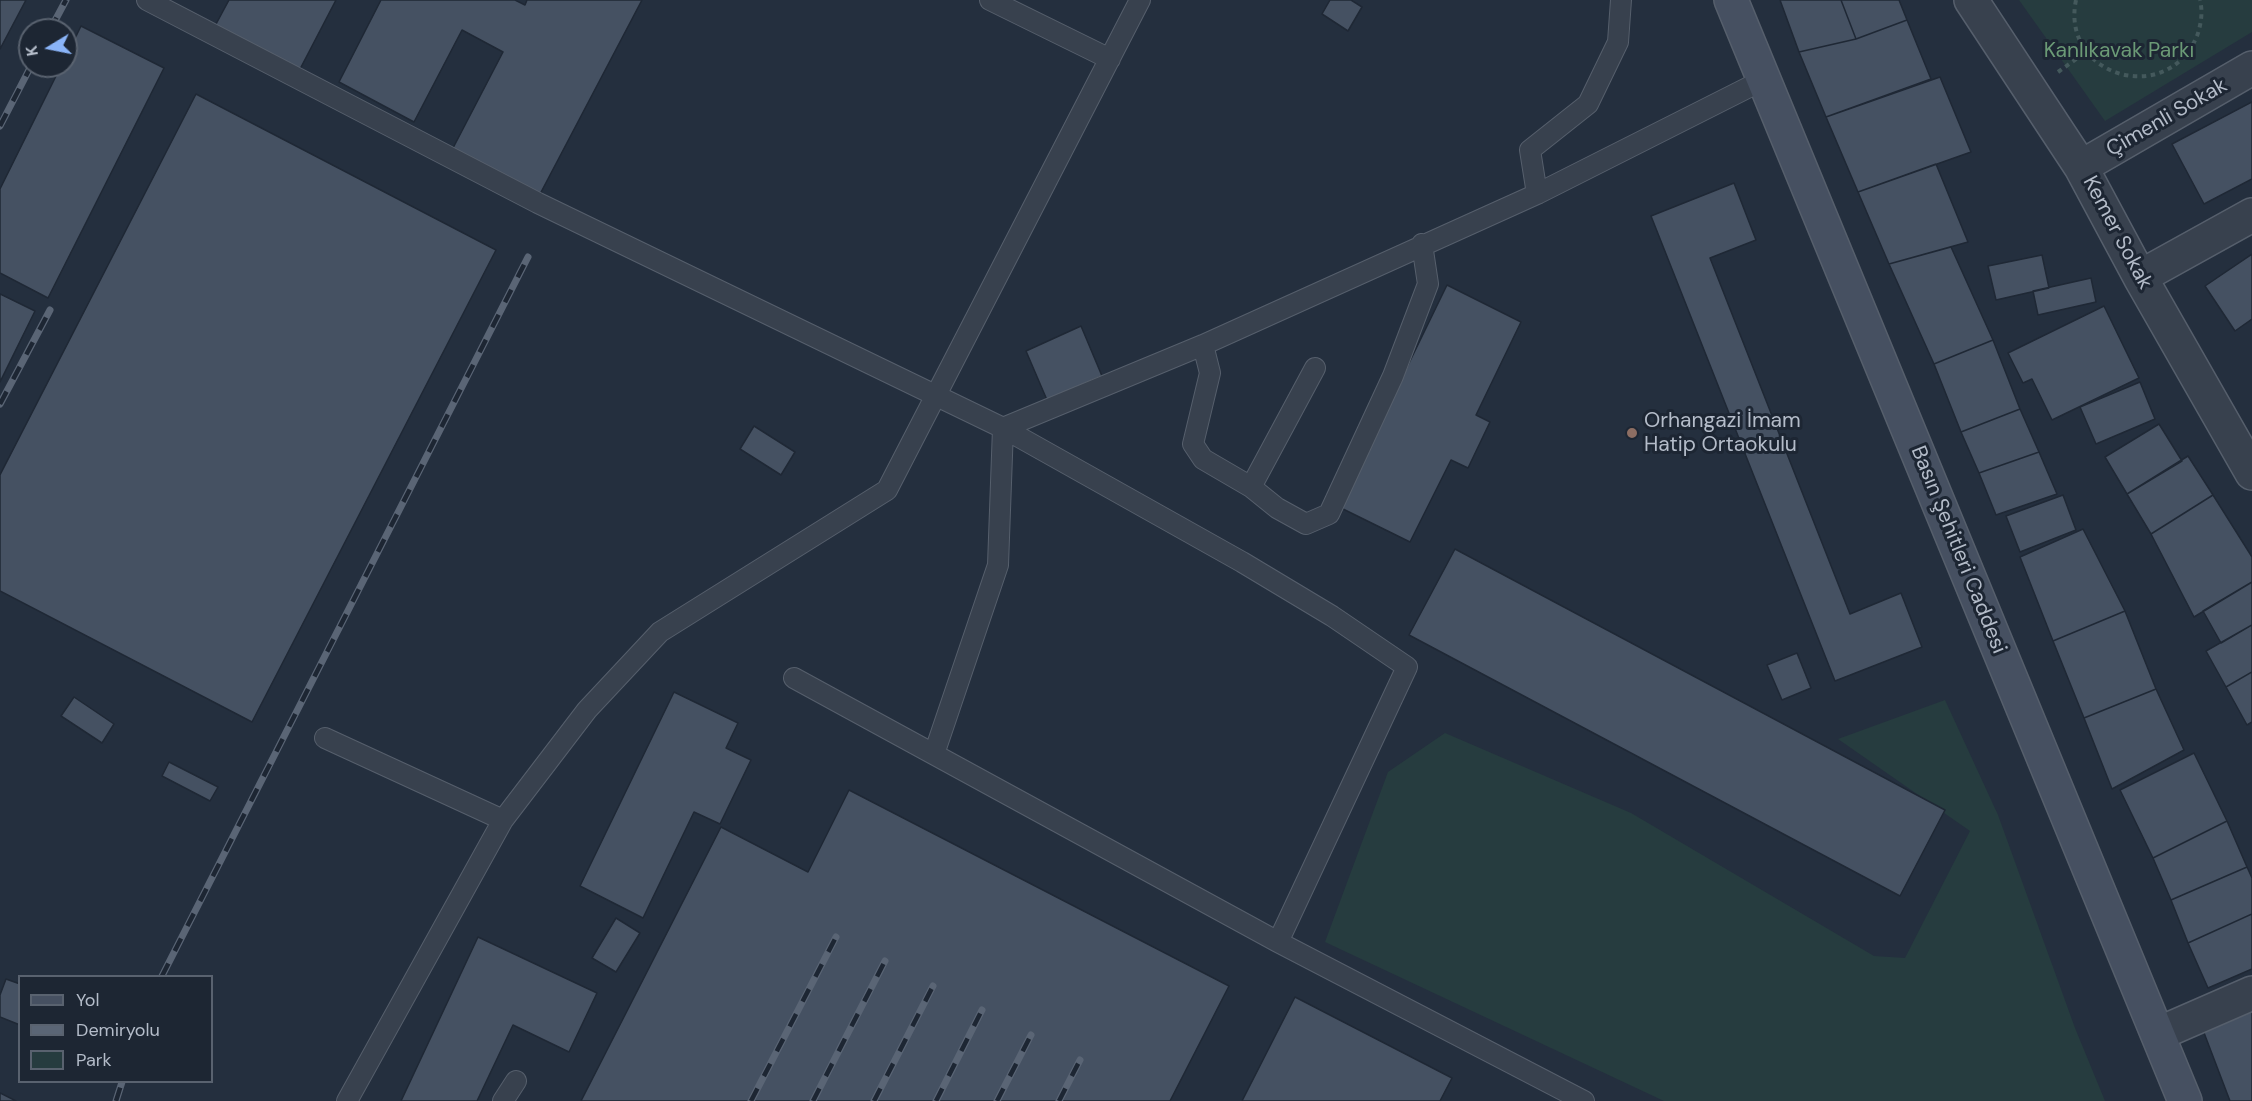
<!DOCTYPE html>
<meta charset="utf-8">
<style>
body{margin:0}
#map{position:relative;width:2252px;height:1101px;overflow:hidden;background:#242f3e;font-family:"DM Sans",sans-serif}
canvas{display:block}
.legend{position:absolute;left:18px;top:975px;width:195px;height:108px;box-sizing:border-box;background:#1d2633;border:2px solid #59626f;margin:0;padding:8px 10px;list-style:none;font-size:18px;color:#b4bcc9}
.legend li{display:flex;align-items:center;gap:12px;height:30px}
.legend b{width:30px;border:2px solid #59626f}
.north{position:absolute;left:18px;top:18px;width:60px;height:60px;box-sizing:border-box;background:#1d2633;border:2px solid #59626f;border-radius:50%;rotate:260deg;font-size:16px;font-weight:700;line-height:24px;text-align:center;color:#b4bcc9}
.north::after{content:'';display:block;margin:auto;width:21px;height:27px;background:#8ab4f8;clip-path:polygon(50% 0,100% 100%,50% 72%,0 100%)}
</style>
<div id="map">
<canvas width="2252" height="1101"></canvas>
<ul class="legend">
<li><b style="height:8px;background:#465061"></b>Yol</li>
<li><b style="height:8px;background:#5a6575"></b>Demiryolu</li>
<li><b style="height:16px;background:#263c3f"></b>Park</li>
</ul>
<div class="north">K</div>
</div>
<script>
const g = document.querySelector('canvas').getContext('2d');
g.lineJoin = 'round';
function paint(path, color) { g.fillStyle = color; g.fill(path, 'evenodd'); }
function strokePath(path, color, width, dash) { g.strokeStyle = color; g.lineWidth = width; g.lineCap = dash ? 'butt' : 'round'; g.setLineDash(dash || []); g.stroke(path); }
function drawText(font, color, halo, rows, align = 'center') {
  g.font = font + ' "DM Sans",sans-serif'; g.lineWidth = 6; g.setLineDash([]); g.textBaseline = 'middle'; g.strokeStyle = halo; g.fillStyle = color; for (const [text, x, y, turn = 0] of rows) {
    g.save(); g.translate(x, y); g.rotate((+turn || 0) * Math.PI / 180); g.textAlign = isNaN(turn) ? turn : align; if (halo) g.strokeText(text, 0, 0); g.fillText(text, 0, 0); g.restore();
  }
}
paint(new Path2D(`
 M2019,0h233v32l-147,89z
 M1945,700l53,115 77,213 30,73h-441l-339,-159 63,-170 57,-39 186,80 243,143 31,2 65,-127 -132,-92z`), '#263c3f');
const building = new Path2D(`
 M0,0h26l-26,49z
 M229,0h107l-37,71 -84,-45z
 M381,0h134l10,5 2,-5h115l-103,196 -87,-46 51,-98 -41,-22 -48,92 -75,-40z
 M1330,0h21l11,7 -14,24 -26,-17z
 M1780,0h61l15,39 -57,13z
 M1841,0h58l8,20 -51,19z
 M1907,20l24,59 -105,38 -27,-65 57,-13z
 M81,26l83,42 -116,230 -48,-25v-84l61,-123h5v-9z
 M1940,77l31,75 -113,40 -32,-75z
 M196,94l300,156 -244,472 -252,-131v-116z
 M2252,102v77l-48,25 -32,-60z
 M1936,164l32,78 -79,22 -31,-72z
 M1734,183l22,57 -46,18 140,356 51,-21 21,54 -87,34 -184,-465z
 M1951,247l42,93 -59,24 -45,-100z
 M2252,254v65l-17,12 -30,-45z
 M2042,255l7,33 -53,12 -8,-34z
 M2091,278l5,24 -58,13 -5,-24z
 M1447,285l74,37 -45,93 14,7 -22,46 -17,-8 -41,82 -71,-35z
 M0,294l35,17 -35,71z
 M2104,306l35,72 -87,42 -20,-41 -9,4 -15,-30z
 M1081,326l21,50 -55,24 -21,-49z
 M1993,340l27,69 -59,23 -27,-68z
 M2140,382l15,37 -59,25 -16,-37z
 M2020,409l19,43 -60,21 -18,-41z
 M2159,424l23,37 -55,33 -22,-37z
 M754,426l41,26 -14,23 -41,-26z
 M2039,452l18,42 -61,21 -17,-42z
 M2188,456l25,39 -62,39 -24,-40z
 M2063,495l13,35 -56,22 -14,-36z
 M2213,495l39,62v25l-58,35 -43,-83z
 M2083,529l42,82 -72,30 -33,-84z
 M1455,549l490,261 -45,86 -491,-261z
 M2252,582v43l-31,18 -18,-32z
 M2125,611l31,78 -72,29 -31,-77z
 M2252,625v47l-26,15 -20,-36z
 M1797,653l14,35 -29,12 -15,-35z
 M2252,672v50l-5,3 -21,-38z
 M2156,689l28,61 -72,39 -28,-71z
 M674,692l64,31 -12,25 25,12 -31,64 -26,-12 -51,106 -63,-32z
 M74,697l40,27 -12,19 -41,-27z
 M2194,753l33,68 -74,37 -33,-68z
 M169,762l49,25 -8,14 -48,-25z
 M849,790l380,196 -59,115h-589l140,-274 87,45z
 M2227,821l20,46 -76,33 -18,-42z
 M2247,867l5,11v36l-64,29 -17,-43z
 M2252,914v55l-44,19 -20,-45z
 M616,918l24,15 -24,39 -24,-14z
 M478,937l119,56 -28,59 -56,-27 -36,76h-76z
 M6,979l14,5v41l-20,-8v-22z
 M1295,997l157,81 -12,23h-198z
 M2252,997v104h-22l-32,-84z
 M0,1093l16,8h-16z`);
paint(building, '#455162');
strokePath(building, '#1f2835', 1.5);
const service = new Path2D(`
 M147,0l391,203 465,225 239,134 90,54 75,51 -129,275
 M990,0l120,59
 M1537,194l-7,-44 58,-46 30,-62 3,-42
 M1203,345l7,28 -17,71 10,15 48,28 26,21 29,16 23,-10 64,-138 35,-92 -6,-40
 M1251,487l64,-119
 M794,678l484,264 306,159
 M325,738l178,82
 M934,754l64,-189 5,-137 200,-83 334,-151 226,-114
 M347,1101l156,-281 84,-110 73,-78 227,-142 253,-490
 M503,1101l13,-20`);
const minor = new Path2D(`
 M1971,0l110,167 59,110 112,196
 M2081,167l171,-99
 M2140,277l112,-62
 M2158,1034l94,-41`);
const secondary = new Path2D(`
 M1731,0l454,1101`);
strokePath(service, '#565f6c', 22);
strokePath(minor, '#565f6c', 36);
strokePath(secondary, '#565f6c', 36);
strokePath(new Path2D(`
 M2076,0c-16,76 91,108 121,36 4,-11 6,-24 3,-36
 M2058,72l28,-20`), '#44595c', 4, [4.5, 4.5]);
strokePath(service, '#38414e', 20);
strokePath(minor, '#38414e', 33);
strokePath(secondary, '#465061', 33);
const rail = new Path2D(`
 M50,30l16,-30
 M0,126l31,-60
 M0,404l50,-94
 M162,976l366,-719
 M116,1101l6,-19
 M751,1101l85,-164
 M813,1101l72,-140
 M874,1101l59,-115
 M936,1101l46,-91
 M997,1101l34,-66
 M1059,1101l21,-41`);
strokePath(rail, '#5a6575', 7);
strokePath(rail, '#1d2633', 4.5, [14]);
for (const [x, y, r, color] of [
 [1632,433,6,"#8d6e63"]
]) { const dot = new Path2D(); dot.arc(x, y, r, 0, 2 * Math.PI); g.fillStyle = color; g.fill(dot); strokePath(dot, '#1d2633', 2); }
drawText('21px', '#6b9a76', '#1d2633', [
 ["Kanlıkavak Parkı",2119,51]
]);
drawText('21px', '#b4bcc9', '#1d2633', [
 ["Çimenli Sokak",2167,118,-30],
 ["Kemer Sokak",2117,233,62],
 ["Basın Şehitleri Caddesi",1958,550,68]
]);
drawText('21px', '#b4bcc9', '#1d2633', [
 ["Orhangazi İmam",1644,421],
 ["Hatip Ortaokulu",1644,445]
], 'left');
</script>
